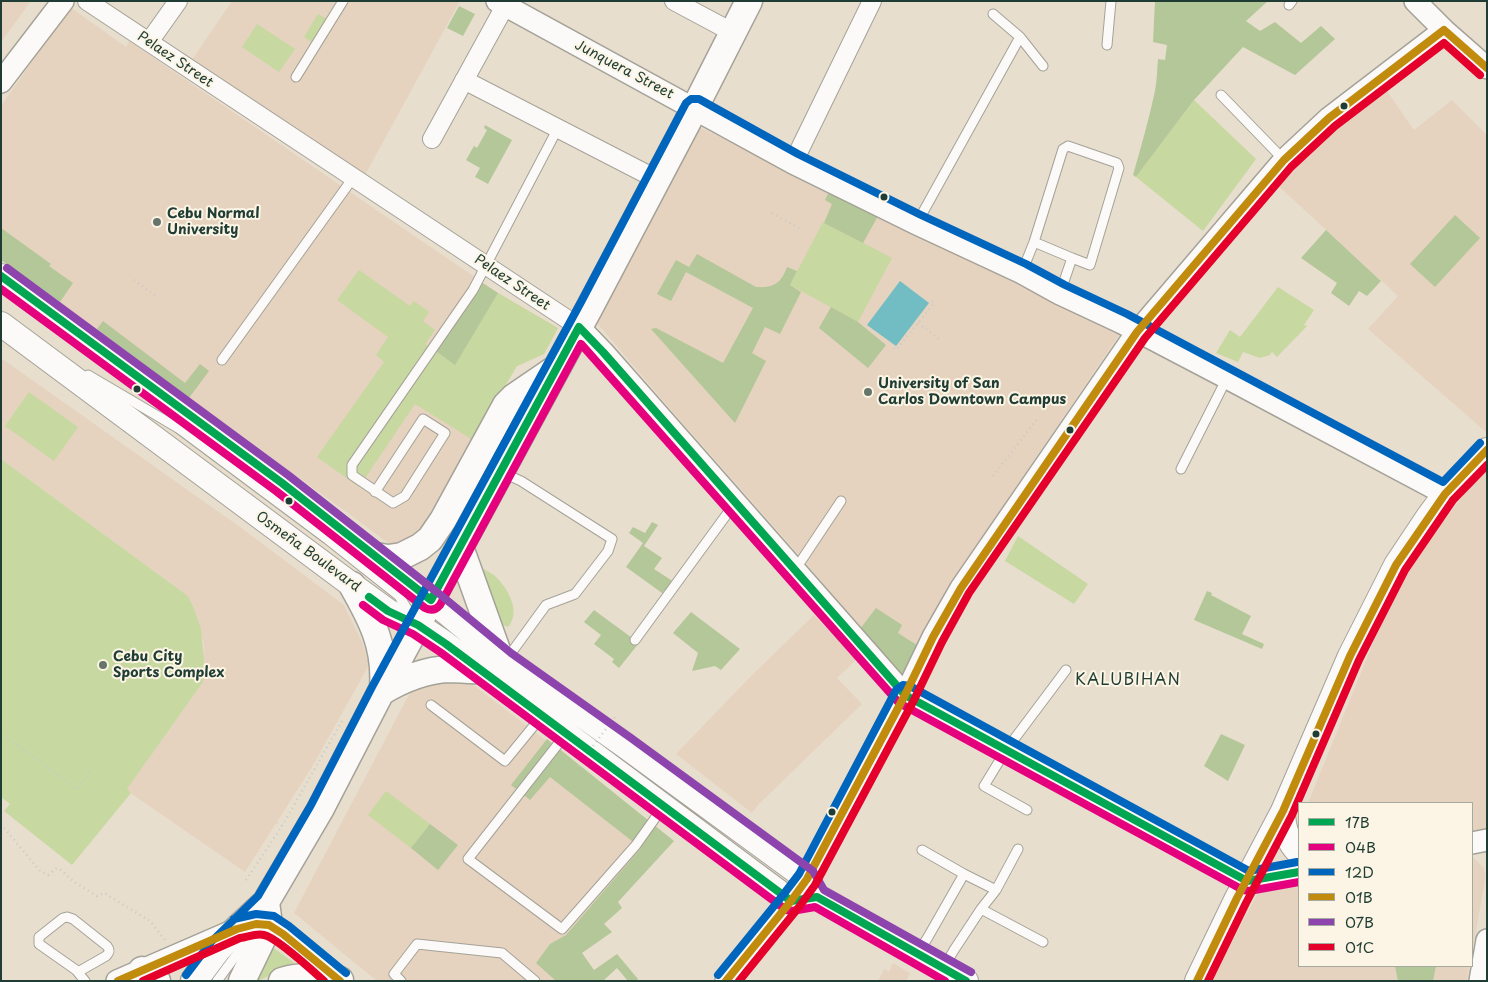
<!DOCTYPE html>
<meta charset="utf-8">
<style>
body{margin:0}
#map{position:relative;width:1488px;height:982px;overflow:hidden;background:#e8dece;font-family:"Playpen Sans",sans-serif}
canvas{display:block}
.frame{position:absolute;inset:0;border:2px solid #1f3d34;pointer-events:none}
.legend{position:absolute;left:1298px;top:802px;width:175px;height:165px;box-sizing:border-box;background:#fcf5e5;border:1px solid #a4ab9e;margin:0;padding:6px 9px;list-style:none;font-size:15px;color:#1f3d34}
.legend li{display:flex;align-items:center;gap:10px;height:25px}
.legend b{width:25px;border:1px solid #a4ab9e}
</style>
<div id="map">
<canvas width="1488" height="982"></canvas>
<div class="frame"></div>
<ul class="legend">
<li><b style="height:6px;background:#00a651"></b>17B</li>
<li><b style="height:6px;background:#e5007d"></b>04B</li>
<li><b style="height:6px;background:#0065bd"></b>12D</li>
<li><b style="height:6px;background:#c18c0d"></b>01B</li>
<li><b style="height:6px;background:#8e44ad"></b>07B</li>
<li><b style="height:6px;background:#e4002b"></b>01C</li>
</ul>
</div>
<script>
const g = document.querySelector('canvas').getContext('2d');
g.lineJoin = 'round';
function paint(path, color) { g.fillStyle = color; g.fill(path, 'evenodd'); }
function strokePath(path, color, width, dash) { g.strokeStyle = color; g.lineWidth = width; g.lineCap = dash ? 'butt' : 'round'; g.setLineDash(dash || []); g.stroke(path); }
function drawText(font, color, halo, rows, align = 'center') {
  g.font = font + ' "Playpen Sans",sans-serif'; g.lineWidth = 4; g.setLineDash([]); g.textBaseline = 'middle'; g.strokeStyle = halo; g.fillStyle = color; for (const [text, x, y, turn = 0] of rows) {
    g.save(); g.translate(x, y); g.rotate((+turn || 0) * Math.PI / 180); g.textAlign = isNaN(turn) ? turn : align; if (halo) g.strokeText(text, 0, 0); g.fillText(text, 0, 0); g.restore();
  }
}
paint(new Path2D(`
 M1,1h30l-30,41z
 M232,1h228l-95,174 -176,-111z
 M70,7l56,40 3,-6 369,252 60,35 -14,26 -29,13 -95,163 -14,11 -16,3 -389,-284v-154z
 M1382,84l32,46 38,-30 35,35 -1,297 -118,-103 30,-33 -123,-113 64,-65z
 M699,127l422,205 -120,177 -84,136 -19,-12 -16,24 -75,-93 -135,-153 -75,-88z
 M1,358l239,169 104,78 18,37 7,23 -57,102 -67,105 -119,-82 77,-108 1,-38 -11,-38 -5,-10 -8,-6 -179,-131z
 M1487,471v365l-15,2v-35h-164l65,-160 36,-79 63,-79z
 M814,615l43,44 -20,19 25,26 -104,101 -6,8 -76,-59 74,-77z
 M438,681h30l76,58 106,85 24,17 -124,133 6,7h-179l-83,-68 112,-213 6,-9z
 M1472,857l5,4 7,7 1,6v7l-13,71z
 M1299,878v88h170l-2,15h-256l47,-88z
 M893,963l17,10 -4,8h-28l6,-12 5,3z`), '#e5d3bf');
paint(new Path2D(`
 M318,14l9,5 -14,24 -9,-6z
 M257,24l38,25 -16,23 -37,-25z
 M1194,100l62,59 -53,72 -67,-54z
 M823,222l69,36 -34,64 -68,-37z
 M359,270l51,36 4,-5 15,11 -6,9 12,9 -10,14 30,20 43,-71 60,35 -14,26 -27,12 -44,74 -58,-36 -56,83 -42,-30 67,-95 -8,-7 12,-18 -51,-37z
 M1278,287l36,23 -10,15 3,1 -30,31 -5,-5 -2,3 -10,3 -17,-6 -5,10 -22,-9 14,-23 10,7z
 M29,392l49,35 -24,34 -49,-35z
 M1,459l187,137 5,10 8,23 3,30 -1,23 -76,107 4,4 -59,72 -68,-54 6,-7 -9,-7z
 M1018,536l70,48 -14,20 -69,-43z
 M484,569c4,3 10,5 13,9 12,12 24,35 11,49l-5,-2 -3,-6 -19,-48z
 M386,791l44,33 -19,24 -43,-33z
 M272,947l28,20 -23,5 -19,9h-6z`), '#c7d8a1');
paint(new Path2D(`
 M1155,1h113l-22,20 14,10 15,-9 26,21 20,-17 14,13 -40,36 -52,-28 -49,53 -58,77 -3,-2c8,-28 16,-56 22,-84 2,-10 2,-21 3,-32l7,1 2,-15 -14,-3z
 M459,6l16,8 -12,22 -16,-8z
 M485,125l27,15 -24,44 -13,-7 5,-9 -14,-8 8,-14 3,2 10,-18 -3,-2z
 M829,192l49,24 -15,27 -39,-20 8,-19 -7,-4z
 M1455,215l25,23 -45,49 -25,-23z
 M1,228l50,36 -2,2 24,17 -13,19 -59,-42z
 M1326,230l55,51 -14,15 -8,-5 -10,15 -18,-13 6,-10 -36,-25z
 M697,254l59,33c17,1 25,-3 31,-20l10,4 -7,14 11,7 -21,42 -15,-7 -13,26 14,8 -31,62 -84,-94 5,-1 67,35 30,-55 -67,-36 -15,29 -14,-7 19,-34 13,7z
 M478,280l20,13 -43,72 -22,-16z
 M831,307l27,15 28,23 -18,23 -49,-40z
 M103,321l82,62 15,-19 9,7 -20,27 -92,-69z
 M652,522l6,3 -14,21 18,12 -8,11 20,13 -12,11 -36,-26 17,-24 -14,-10 4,-6 12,6z
 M1207,591l5,2 -1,2 40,21 -9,18 22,10 -2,5 -68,-29z
 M876,608l26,17 -4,8 19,12 -16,33 -41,-49z
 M594,610l45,33 -20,25 -7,-6 2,-3 -20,-15 7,-9 -17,-13z
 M691,612l49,37 -19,21 -6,-4 -23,5 6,-18 -25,-20z
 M1221,734l24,11 -17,36 -24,-15z
 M547,739l127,102 -56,61 4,6 -18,16 8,8 -30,21 12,17 23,-16 21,25 -1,2h-9l-11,-13 -14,13h-47l-20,-18 14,-19 16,-9 75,-87 -91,-71 -20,23 -19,-15z
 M430,824l28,21 -20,25 -27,-22z
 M1395,966h41l-3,15h-35z`), '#b4c798');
paint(new Path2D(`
 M900,281l29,22 -33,43 -29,-21z`), '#72bcc3');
const service = new Path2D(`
 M1289,5l3,-4
 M993,14l27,23 23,29
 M1107,45l4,-44
 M296,77l47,-76
 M1221,95l63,65
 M917,223l103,-186
 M1034,242l38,16
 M1022,272l12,-30 29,-93 5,-3 49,17 2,5 -29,97 -18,-7 -12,35
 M222,360l131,-182
 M88,375l90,53 149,111 72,57 12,19
 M1181,469l46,-91
 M503,473l18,8 91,58 -4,12 -33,43 -29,11 -40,55
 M375,492l48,-73 22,14 -40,63 -12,7 -41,-28v-10l121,-175 85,-162
 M795,570l46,-69
 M635,640l100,-137
 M431,705l74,56 36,-44
 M566,734l-98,125 94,70 74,-84 27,-38
 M1027,810l-43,-24 22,-36 60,-80
 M922,850l42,24 32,16
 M981,909l62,33
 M918,953l10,-16 36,-63
 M944,967l10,-17 27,-41 15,-19 22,-41
 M78,972l28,-16c4,-4 4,-6 1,-10l-34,-27 -6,-2 -4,1 -24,19v7l37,26 9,11
 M217,981l20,-27 17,-27
 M401,981l-7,-7 23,-30 85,9 33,28`);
const minor = new Path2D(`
 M87,1l492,326
 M674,1l58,31
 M149,42l29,-41
 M464,80l194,100
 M432,139l73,-133
 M793,163l79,-162`);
const tertiary = new Path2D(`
 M497,1l296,162 124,61 105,49 38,21 62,29 107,56 216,115
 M1415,1l29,29 43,38
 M1,82l62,-81
 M579,327l24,25 302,343 342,186 52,-9
 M1472,843l15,-3
 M117,981l120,-52 19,-5 13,1 14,9 57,47
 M726,981l65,-80 16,-22 98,-184 28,-58 28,-49 176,-256 147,-172 45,-42 115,-88
 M1480,981l7,-41`);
const secondary = new Path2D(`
 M1,276l281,207 149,117 74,61 120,85 182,133 10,18 149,84
 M1,324l351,261 36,26 30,14 28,19 345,257 26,-4
 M1283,811c0,16 5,31 16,42
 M1197,981l40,-83 46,-87 67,-155 46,-91 32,-48 17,-23 42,-44`);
const primary = new Path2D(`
 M460,547l39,109
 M376,556l12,2 14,-2 18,-9 10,-8 13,-19 63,-115 8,-8 41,-28
 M352,585c20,35 34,62 31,103
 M381,692c20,-12 44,-22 68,-23 11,0 21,2 32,1
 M142,970l15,11
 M194,981l24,-32 19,-20 29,-27 54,-92 61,-118 209,-385 96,-182 63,-124
 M242,981l27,-56 -3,-23
 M282,981c19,-6 38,-4 58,-1`);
strokePath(service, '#a4a298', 11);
strokePath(minor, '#a4a298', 20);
strokePath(tertiary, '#a4a298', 24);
strokePath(secondary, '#a4a298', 26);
strokePath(primary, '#a4a298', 29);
strokePath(new Path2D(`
 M772,213l27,15
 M134,280l24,18
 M918,323l21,16
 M894,348l2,2 38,-47 -3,-3
 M993,476l45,-58
 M1,733l76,56 14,-19
 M1,824l39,47 8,4 9,-7 3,1 14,13 23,14 7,-3 46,28 15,19
 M282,826l60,-105
 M246,880l36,-54 -5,-3`), '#c9cac6', 2.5, [1, 4]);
strokePath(service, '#fcfaf8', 9);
strokePath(minor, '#fcfaf8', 18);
strokePath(tertiary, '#fcfaf8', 21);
strokePath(secondary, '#fcfaf8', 24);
strokePath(primary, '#fcfaf8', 26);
strokePath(new Path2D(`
 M578,766l37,-49`), '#c9cac6', 2.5, [1, 4]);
strokePath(new Path2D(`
 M1,276l281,207 149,117 148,-273 24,25 302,343 342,186 52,-9
 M369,597l19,14 30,14 28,19 345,257 26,-4 149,84`), '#00a651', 8);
strokePath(new Path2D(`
 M1,289l275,202 149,117c6,3 11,2 15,-3l141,-261 318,359 344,187 6,1 50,-9
 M363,605l20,15 30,14 27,18 346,258 6,1 23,-4 130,74`), '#e5007d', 8);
strokePath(new Path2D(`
 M234,919l22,-5 18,2 15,10 57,47
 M186,975l25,-33 47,-46 53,-91 61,-118 209,-385 105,-199 5,-4h8l99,55 123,61 105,49 39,21 62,29 316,168 37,-39
 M718,975l65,-80 16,-21 97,-184 7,-5 7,1 339,185 48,-9`), '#0065bd', 8);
strokePath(new Path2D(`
 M118,981l119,-52 19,-5 13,1 14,9 57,47
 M726,981l65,-80 16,-22 98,-184 28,-58 28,-49 176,-256 147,-172 45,-42 115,-88 43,38
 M1197,981l40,-83 46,-87 67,-155 46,-91 49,-71 42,-44`), '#c18c0d', 8);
strokePath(new Path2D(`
 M7,268l281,207 149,117 74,61 120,85 182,133 11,19 147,82`), '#8e44ad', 8);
strokePath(new Path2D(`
 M143,981l97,-43c8,-1 16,-5 24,-3 11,2 49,36 60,46
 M739,981l60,-74 16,-22 99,-185 28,-58 27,-49 176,-255 146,-171 44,-41 109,-83 36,32
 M1208,981l38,-78 46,-88 67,-155 46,-90 48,-70 34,-35`), '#e4002b', 8);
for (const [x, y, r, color] of [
 [1344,106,4.5,"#1f3d34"],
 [884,197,4.5,"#1f3d34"],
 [157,222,5,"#65756a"],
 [137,389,4.5,"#1f3d34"],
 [868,392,5,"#65756a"],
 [1070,430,4.5,"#1f3d34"],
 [289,501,4.5,"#1f3d34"],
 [103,665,5,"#65756a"],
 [1316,734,4.5,"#1f3d34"],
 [832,812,4.5,"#1f3d34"]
]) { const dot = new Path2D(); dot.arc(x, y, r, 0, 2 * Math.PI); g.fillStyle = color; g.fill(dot); strokePath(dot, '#fcf5e5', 2); }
drawText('14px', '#1f3d34', '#fcf5e5', [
 ["Pelaez Street",175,60,34],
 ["Junquera Street",624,70,28],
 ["Pelaez Street",512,283,34],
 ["Osmeña Boulevard",308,552,36]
]);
drawText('bold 14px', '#1f3d34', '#fcf5e5', [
 ["Cebu Normal",167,214],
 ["University",167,230],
 ["University of San",878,384],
 ["Carlos Downtown Campus",878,400],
 ["Cebu City",113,657],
 ["Sports Complex",113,673]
], 'left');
g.letterSpacing = '1px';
drawText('16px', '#1f3d34', '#fcf5e5', [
 ["KALUBIHAN",1128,681]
]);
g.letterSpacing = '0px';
</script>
